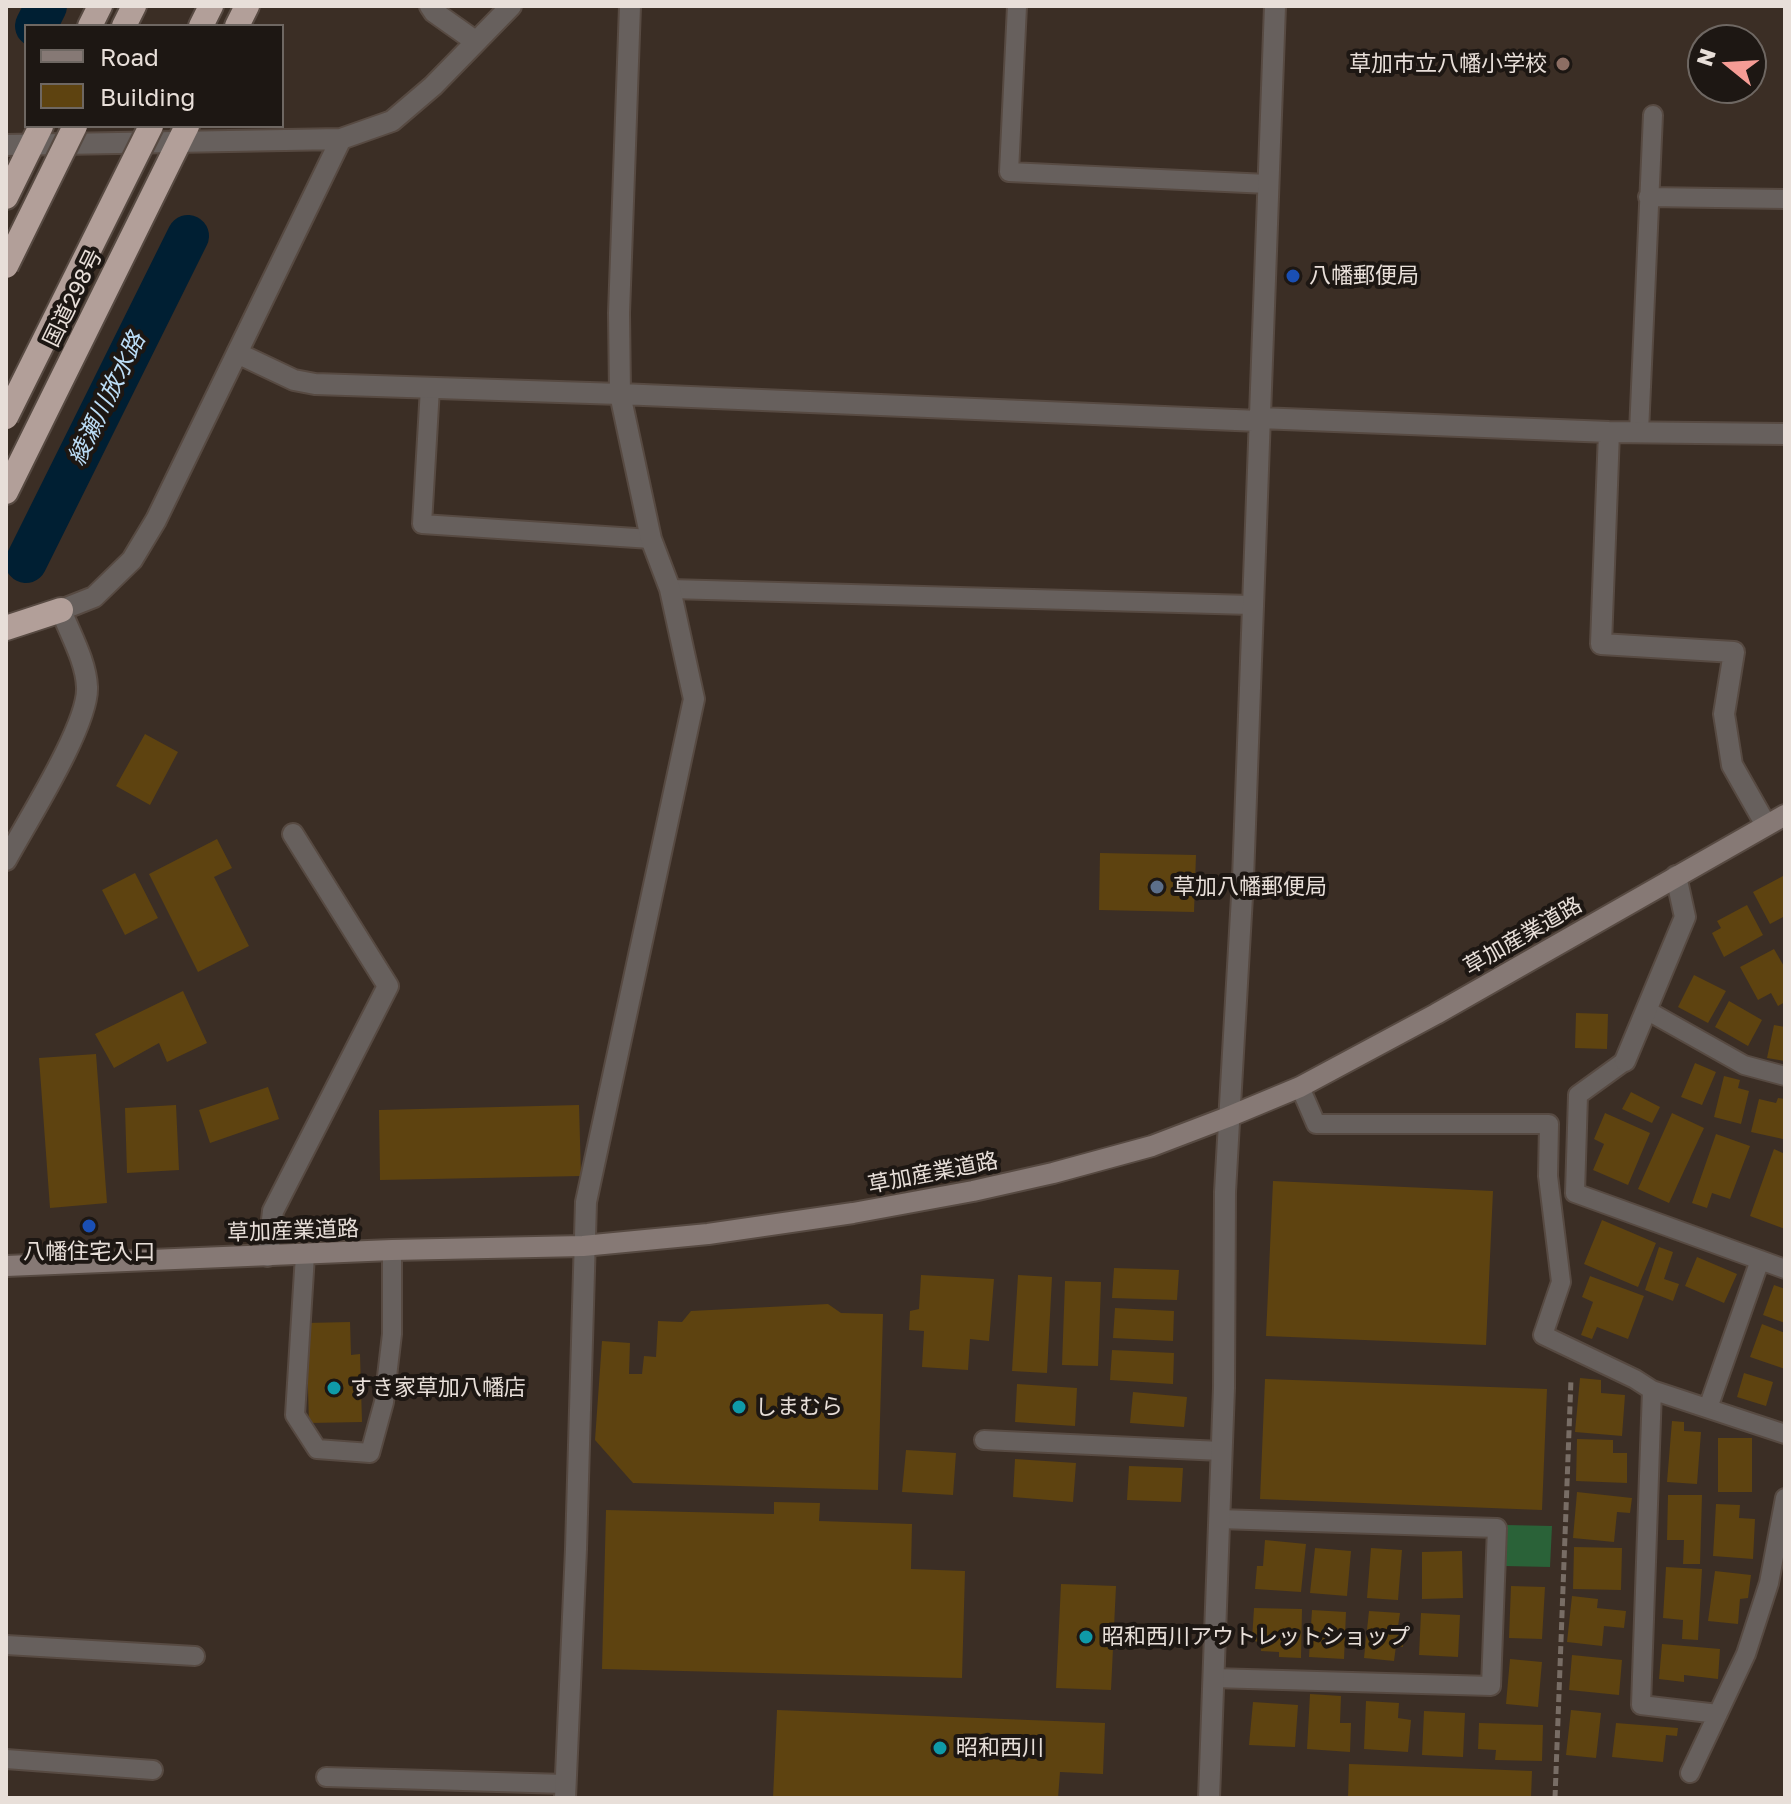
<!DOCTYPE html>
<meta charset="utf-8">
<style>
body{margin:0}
#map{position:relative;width:1791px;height:1804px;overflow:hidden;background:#3b2e25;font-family:"Golos Text",sans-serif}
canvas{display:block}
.frame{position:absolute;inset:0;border:8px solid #e8dfd9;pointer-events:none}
.legend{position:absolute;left:24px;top:24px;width:260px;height:104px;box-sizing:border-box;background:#1d1713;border:2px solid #6e6762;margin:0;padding:10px 14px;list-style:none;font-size:24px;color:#e8dfd9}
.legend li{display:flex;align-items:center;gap:16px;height:40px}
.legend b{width:40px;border:2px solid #6e6762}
.north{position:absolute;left:1687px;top:24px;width:80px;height:80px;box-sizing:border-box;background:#1d1713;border:2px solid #6e6762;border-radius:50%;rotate:288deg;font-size:22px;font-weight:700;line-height:32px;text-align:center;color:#e8dfd9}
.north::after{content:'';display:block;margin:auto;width:28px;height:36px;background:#f59c95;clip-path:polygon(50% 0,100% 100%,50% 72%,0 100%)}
</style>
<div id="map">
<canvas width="1791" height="1804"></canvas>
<div class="frame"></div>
<ul class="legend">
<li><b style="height:10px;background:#867975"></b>Road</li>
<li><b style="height:22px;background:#5e4310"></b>Building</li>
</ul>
<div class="north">N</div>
</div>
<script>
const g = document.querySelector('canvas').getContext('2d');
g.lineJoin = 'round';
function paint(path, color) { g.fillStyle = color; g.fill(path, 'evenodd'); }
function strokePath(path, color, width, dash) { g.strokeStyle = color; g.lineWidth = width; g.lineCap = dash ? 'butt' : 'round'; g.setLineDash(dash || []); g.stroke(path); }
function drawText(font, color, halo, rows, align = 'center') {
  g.font = font + ' "Golos Text","Noto Sans JP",sans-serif'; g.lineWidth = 8; g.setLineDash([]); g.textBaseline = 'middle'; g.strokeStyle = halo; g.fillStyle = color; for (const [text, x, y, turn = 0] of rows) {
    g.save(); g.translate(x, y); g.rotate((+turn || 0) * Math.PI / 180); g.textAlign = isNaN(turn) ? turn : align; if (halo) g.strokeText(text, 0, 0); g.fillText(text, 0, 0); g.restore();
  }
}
paint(new Path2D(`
 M1506,1525l46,1 -2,41 -45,-1z`), '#2a6238');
strokePath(new Path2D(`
 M36,26l10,-20
 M26,562l162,-326`), '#001f33', 42);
paint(new Path2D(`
 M145,734l33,18 -28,53 -34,-19z
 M217,839l15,29 -18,9 35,69 -51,26 -49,-98z
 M1100,853l96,2 -2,57 -95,-2z
 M135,873l23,45 -33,17 -23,-45z
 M1785,875v41l-15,8 -17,-32z
 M1747,905l16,30 -39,22 -12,-24 9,-5 -4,-7z
 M1774,949l11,19v34l-7,4 -7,-13 -13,7 -18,-33z
 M1694,975l32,16 -18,32 -30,-16z
 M183,991l24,52 -40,19 -8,-19 -45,25 -19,-34z
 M1729,1001l33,19 -14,26 -33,-19z
 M1576,1013l32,1 -1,35 -32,-1z
 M1774,1025l11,2v34l-18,-3z
 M96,1054l11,149 -57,5 -11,-150z
 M1695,1063l21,9 -14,33 -21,-8z
 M1724,1076l16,4 -2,8 11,3 -8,33 -27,-7z
 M268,1087l11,32 -69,24 -11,-33z
 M1631,1092l29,15 -8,16 -30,-14z
 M1778,1098l7,1 -2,40 -32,-7 8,-33 17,4z
 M176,1105l3,65 -52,3 -2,-65z
 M579,1105l2,71 -201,4 -1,-70z
 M1605,1113l45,20 -22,52 -35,-15 11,-26 -10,-5z
 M1672,1113l32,15 -35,75 -31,-14z
 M1716,1134l34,12 -20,53 -18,-6 -5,15 -15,-5z
 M1774,1149l11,5v75l-35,-13z
 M1273,1181l220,10 -7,154 -220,-9z
 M1602,1220l54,23 -18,44 -54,-23z
 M1659,1247l14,5 -9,27 15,5 -6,17 -28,-11z
 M1697,1257l40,17 -13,29 -39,-17z
 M1114,1268l65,2 -2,30 -65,-2z
 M921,1275l73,4 -5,62 -19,-2 -2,31 -46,-3 2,-36 -15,-1 1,-19 9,-2z
 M1018,1275l34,2 -5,96 -35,-2z
 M1590,1276l54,20 -16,43 -31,-12 -5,12 -11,-4 12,-33 -11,-5z
 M1065,1281l36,1 -3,84 -36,-1z
 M1774,1285l11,4v34l-22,-8z
 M828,1304l13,9 42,1 -5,176 -245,-7 -38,-43 7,-99 28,2 -1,31h13l2,-18 12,1 2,-36 24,1 9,-11z
 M1115,1308l59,3 -1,30 -60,-3z
 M350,1322l1,33 9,-1 2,68 -53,1 -3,-100z
 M1762,1324l23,9v36l-35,-12z
 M1112,1350l62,3 -1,31 -63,-4z
 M1744,1373l29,9 -7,24 -29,-9z
 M1580,1378l21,2v13l24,2 -3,41 -47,-4z
 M1265,1379l282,10 -5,121 -282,-11z
 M1017,1384l60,4 -2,38 -60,-4z
 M1133,1392l54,5 -3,30 -54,-4z
 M1672,1421l12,1v9l17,1 -4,52 -30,-2z
 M1718,1438h34v54h-34z
 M1577,1439l36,1v13h14v30l-51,-2z
 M906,1450l50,3 -3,42 -51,-3z
 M1015,1459l61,4 -3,39 -60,-5z
 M1129,1466l54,2 -2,34 -54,-2z
 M1577,1492l55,6 -2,15 -13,-1 -3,30 -41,-4z
 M1668,1495h34l-2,69h-17l1,-24h-17z
 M774,1502l46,1 -1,18 93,3 -1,45 54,2 -3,107 -360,-9 4,-159 168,4z
 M1716,1504l24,1 -1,13 16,1 -2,40 -40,-3z
 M1265,1540l41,4 -5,48 -46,-3 2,-23h6z
 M1574,1547l48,1 -1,42 -48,-1z
 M1315,1548l36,3 -4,45 -37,-3z
 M1371,1548l31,2 -4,50 -31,-2z
 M1462,1551l1,47 -41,1v-47z
 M1666,1567l36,2 -4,71 -16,-1 1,-19 -20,-2z
 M1715,1571l36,4 -3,23 -8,1 -2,25 -30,-3z
 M1061,1584l55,2 -5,104 -55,-2z
 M1511,1586l34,1 -3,52 -33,-1z
 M1572,1596l26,3 -1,9 29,3 -2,17 -20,-2 -2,20 -35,-4z
 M1254,1608l48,1 -1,49 -22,-1v-5l-18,-1v-8l-9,-3z
 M1312,1610l34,2 -2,47 -35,-2z
 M1369,1611l31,2 -3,20 7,1 -1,13 -7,-1 -2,15 -30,-3z
 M1421,1613l39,2 -2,42 -39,-2z
 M1662,1644l58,5 -2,30 -34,-4v7l-25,-3z
 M1572,1655l50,5 -3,35 -50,-5z
 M1510,1659l32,3 -4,45 -32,-3z
 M1310,1694l31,2 -1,27h11l-1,29 -43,-3z
 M1366,1701l33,2 -1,15 13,2 -3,32 -44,-3z
 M1253,1702l45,3 -3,42 -46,-2z
 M777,1710l328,13 -2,51 -43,-2 -2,26h-285z
 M1571,1710l30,3 -5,45 -30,-3z
 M1424,1711l41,2 -2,44 -41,-2z
 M1479,1723l64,2 -1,36 -47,-1 1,-10 -18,-1z
 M1616,1723l62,5 -1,8 -11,-1 -3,27 -51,-5z
 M1349,1764l183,7 -1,27h-183z`), '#5e4310');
const lane = new Path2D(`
 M1017,6l-8,166 259,12
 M1648,197l137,2
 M430,388l-8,136 229,15
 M1639,432l14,-317
 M670,589l581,16
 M1648,1011l96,54 41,11
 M1625,1061l-47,34 -3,98 210,76
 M1300,1087l16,37h233l-1,52 13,106 -18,53 92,44 17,11 133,44
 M305,1255l-10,160 22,34 53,4 14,-51 8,-68v-84
 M1652,1390l-11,315 77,9
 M1708,1408l52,-148
 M984,1440l237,11
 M6,1645l189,11
 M1213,1678l278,8 6,-158 -278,-9
 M6,1759l147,11
 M1690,1773l56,-119 23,-71 16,-85
 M326,1777l239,7`);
const street = new Path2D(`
 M430,6l4,6 41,29
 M6,145l335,-6 51,-18 41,-35 78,-80
 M237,353l57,27 21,4 305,10 639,27
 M1259,418l350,14 176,2
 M1609,432l-8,212 133,8 -10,62 8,51 34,60
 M6,860c20,-37 83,-135 81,-173 -1,-26 -17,-53 -26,-77l33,-13 38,-37 24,-40 185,-381
 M1625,1061l60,-144 -9,-41
 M268,1256l5,-45 115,-225 -95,-152
 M565,1798l11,-249 10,-347 108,-503 -24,-110 -19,-50 -31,-145 -1,-81 11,-307
 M1209,1798l15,-410 1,-196 18,-313 32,-873`);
const secondary = new Path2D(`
 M6,1266l386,-16 191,-4 125,-12 145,-21 120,-22 80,-18 99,-27 76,-29 72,-30 136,-73 349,-199`);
const highway = new Path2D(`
 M90,26l10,-20
 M124,26l10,-20
 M201,26l10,-20
 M237,26l10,-20
 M6,197l35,-71
 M6,492l181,-366
 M6,628l55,-18`);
strokePath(lane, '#574a42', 22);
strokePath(street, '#574a42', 24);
strokePath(secondary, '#574a42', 24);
strokePath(highway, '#574a42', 28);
strokePath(new Path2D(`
 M1555,1798l16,-419`), '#786d65', 5, [8, 4]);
strokePath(lane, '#67605d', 18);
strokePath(street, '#67605d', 20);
strokePath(secondary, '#867975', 20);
strokePath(highway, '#b29f99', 24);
const highwayBridge = new Path2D(`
 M6,266l69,-140
 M6,417l145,-291`);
strokePath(highwayBridge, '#574a42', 28, []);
strokePath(highwayBridge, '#b29f99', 24);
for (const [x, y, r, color] of [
 [1563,64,8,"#8d6e63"],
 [1293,276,8,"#1a4fb4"],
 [1157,887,8,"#5c6f8a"],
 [89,1226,8,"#1a4fb4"],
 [334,1388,8,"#0f9aa8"],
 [739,1407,8,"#0f9aa8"],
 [1086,1637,8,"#0f9aa8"],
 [940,1748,8,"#0f9aa8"]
]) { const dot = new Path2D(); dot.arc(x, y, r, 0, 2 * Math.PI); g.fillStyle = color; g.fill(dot); strokePath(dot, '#1d1713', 3); }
drawText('22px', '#e8dfd9', '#1d1713', [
 ["草加市立八幡小学校",1547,64,"right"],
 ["八幡郵便局",1309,276],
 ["草加八幡郵便局",1173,887],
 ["八幡住宅入口",89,1252,"center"],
 ["すき家草加八幡店",350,1388],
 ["しまむら",755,1407],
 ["昭和西川アウトレットショップ",1102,1637],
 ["昭和西川",956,1748]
], 'left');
drawText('22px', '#e8dfd9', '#1d1713', [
 ["国道298号",73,298,-64],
 ["草加産業道路",1523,936,-30],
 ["草加産業道路",933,1173,-11],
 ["草加産業道路",293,1231,-2]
]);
drawText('italic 24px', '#bcddf6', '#1d1713', [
 ["綾瀬川放水路",107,399,-64]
]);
</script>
